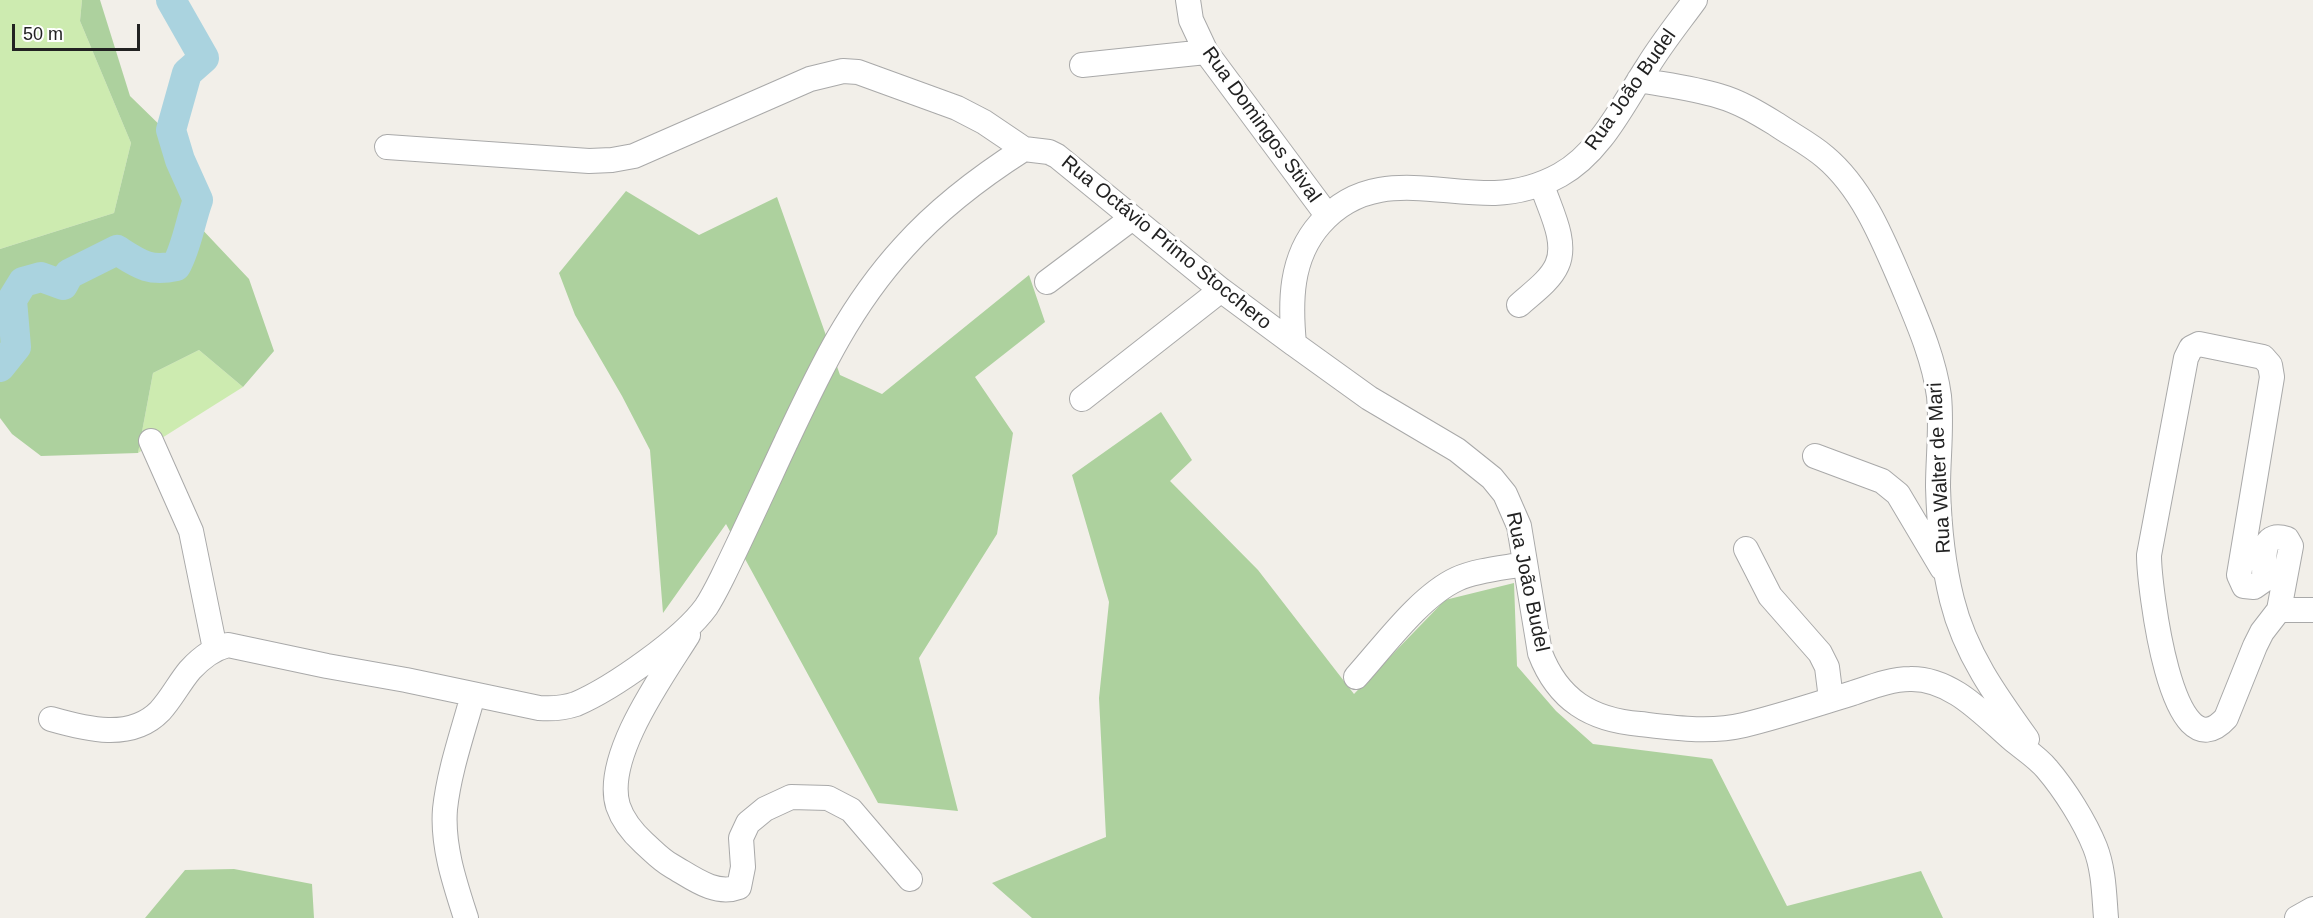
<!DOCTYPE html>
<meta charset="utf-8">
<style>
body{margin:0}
#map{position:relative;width:2313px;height:918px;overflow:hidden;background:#f2efe9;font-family:Helvetica,sans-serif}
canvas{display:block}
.scale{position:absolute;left:12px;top:24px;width:128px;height:27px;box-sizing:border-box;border:3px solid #222;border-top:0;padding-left:8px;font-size:18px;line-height:21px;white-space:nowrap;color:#222;-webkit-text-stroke:4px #fff;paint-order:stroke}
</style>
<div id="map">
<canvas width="2313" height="918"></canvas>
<div class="scale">50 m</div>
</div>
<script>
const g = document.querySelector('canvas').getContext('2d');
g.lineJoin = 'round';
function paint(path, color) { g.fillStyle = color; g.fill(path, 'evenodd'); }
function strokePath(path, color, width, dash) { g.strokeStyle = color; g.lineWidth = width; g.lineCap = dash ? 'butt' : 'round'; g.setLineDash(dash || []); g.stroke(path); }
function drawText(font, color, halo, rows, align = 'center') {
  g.font = font + ' Helvetica,sans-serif'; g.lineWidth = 6; g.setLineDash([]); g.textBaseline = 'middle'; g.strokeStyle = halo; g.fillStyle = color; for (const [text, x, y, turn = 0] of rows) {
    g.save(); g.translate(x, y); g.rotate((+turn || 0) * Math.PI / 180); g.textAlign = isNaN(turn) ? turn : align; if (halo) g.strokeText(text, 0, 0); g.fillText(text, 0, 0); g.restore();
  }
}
paint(new Path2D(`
 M0,0h82l-2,21 51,122 -17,70 -114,36z
 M199,350l44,37 -105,66 15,-80z`), '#cdebb0');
paint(new Path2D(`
 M82,0h18l30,96 40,39 28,90 51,54 25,72 -31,36 -44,-37 -46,23 -15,80 -97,3 -29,-22 -12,-16v-169l114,-36 17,-70 -51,-122z
 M626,191l73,44 78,-38 63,178 42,19 147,-119 16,47 -70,55 38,56 -16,101 -78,124 39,153 -80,-8 -152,-279 -63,89 -13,-163 -28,-54 -47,-81 -16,-42z
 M1161,412l31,48 -22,21 88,89 96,124 91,-94 69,-17 3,83 39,45 37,33 119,15 75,147 134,-35 22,47h-911l-40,-35 114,-46 -7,-139 10,-96 -37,-127z
 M234,869l78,15 2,34h-169l40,-48z`), '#add19e');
strokePath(new Path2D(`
 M0,367l16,-20 -4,-47 11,-18 18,-5 22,8 6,-11 48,-24c22,14 32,22 59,16 11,-20 14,-44 22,-66l-18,-40 -9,-30 16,-57 17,-15 -33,-58`), '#aad3df', 30);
const minor = new Path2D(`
 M1188,0l3,20 15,32 121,163
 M1695,0c-16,22 -33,43 -47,66 -25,38 -47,86 -88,109 -20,11 -41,17 -65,18 -63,1 -126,-25 -175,31 -30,34 -30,78 -26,120l75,54 88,52 35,28 13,16 14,32 21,127c18,47 51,67 100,71 35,4 70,9 104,1 37,-9 73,-21 109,-32 18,-6 38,-14 57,-14 42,-1 74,36 103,61 11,9 25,18 34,29 18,21 38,53 48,78 9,23 9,47 11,71
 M1082,65l124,-13
 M1639,80c27,5 54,8 80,16 21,6 39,17 57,28 16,11 34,20 49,33 38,32 58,83 77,127 15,36 32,74 37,112 3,31 -1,61 -1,91 1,37 5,77 14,113 13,53 44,96 75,139
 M387,147l202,14 23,-1 22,-4 176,-77 33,-8 15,1 99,36 27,14 40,27 25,3 8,4 164,134 73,54
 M1047,282l84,-63
 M1519,305c12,-11 31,-24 38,-40 11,-24 -8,-57 -15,-80
 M2199,344l64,13 7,8 2,12 -33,198 5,11 10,1 10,-7c1,-20 -5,-50 23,-41l4,7 -12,64 -17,22 -7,14 -29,72c-55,61 -77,-135 -77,-163l37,-197 5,-10z
 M1082,399l139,-109
 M151,441l40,90 24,118
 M1815,456l67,25 16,13 44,74
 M1746,549l24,47 50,57 7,14 4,32
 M2279,610h34
 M688,635c-25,40 -85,122 -70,171 5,15 14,26 26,37 9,8 17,17 28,23 21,12 43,30 67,21l4,-20 -2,-29 7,-15 17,-14 26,-12 37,1 23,12 59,69
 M1356,677c28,-31 64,-81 101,-98 20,-9 46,-11 68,-15
 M51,719c35,10 80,22 109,-8 12,-13 19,-28 30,-41 11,-12 22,-21 38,-25l99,21 79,14 133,28c13,1 25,0 37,-4 37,-16 107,-65 130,-97 6,-9 11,-19 16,-29 22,-45 43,-91 64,-136 34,-72 64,-136 118,-195 35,-39 76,-70 120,-98
 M466,918c-11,-34 -24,-72 -21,-109 4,-38 18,-77 28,-114
 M2297,918l16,-9`);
strokePath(minor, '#a9a9a9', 26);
strokePath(minor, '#fff', 24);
drawText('20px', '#222', '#fff', [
 ["Rua João Budel",1631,90,-55],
 ["Rua Domingos Stival",1261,125,54],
 ["Rua Octávio Primo Stocchero",1166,243,39],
 ["Rua Walter de Mari",1940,468,-93],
 ["Rua João Budel",1527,582,78]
]);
</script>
